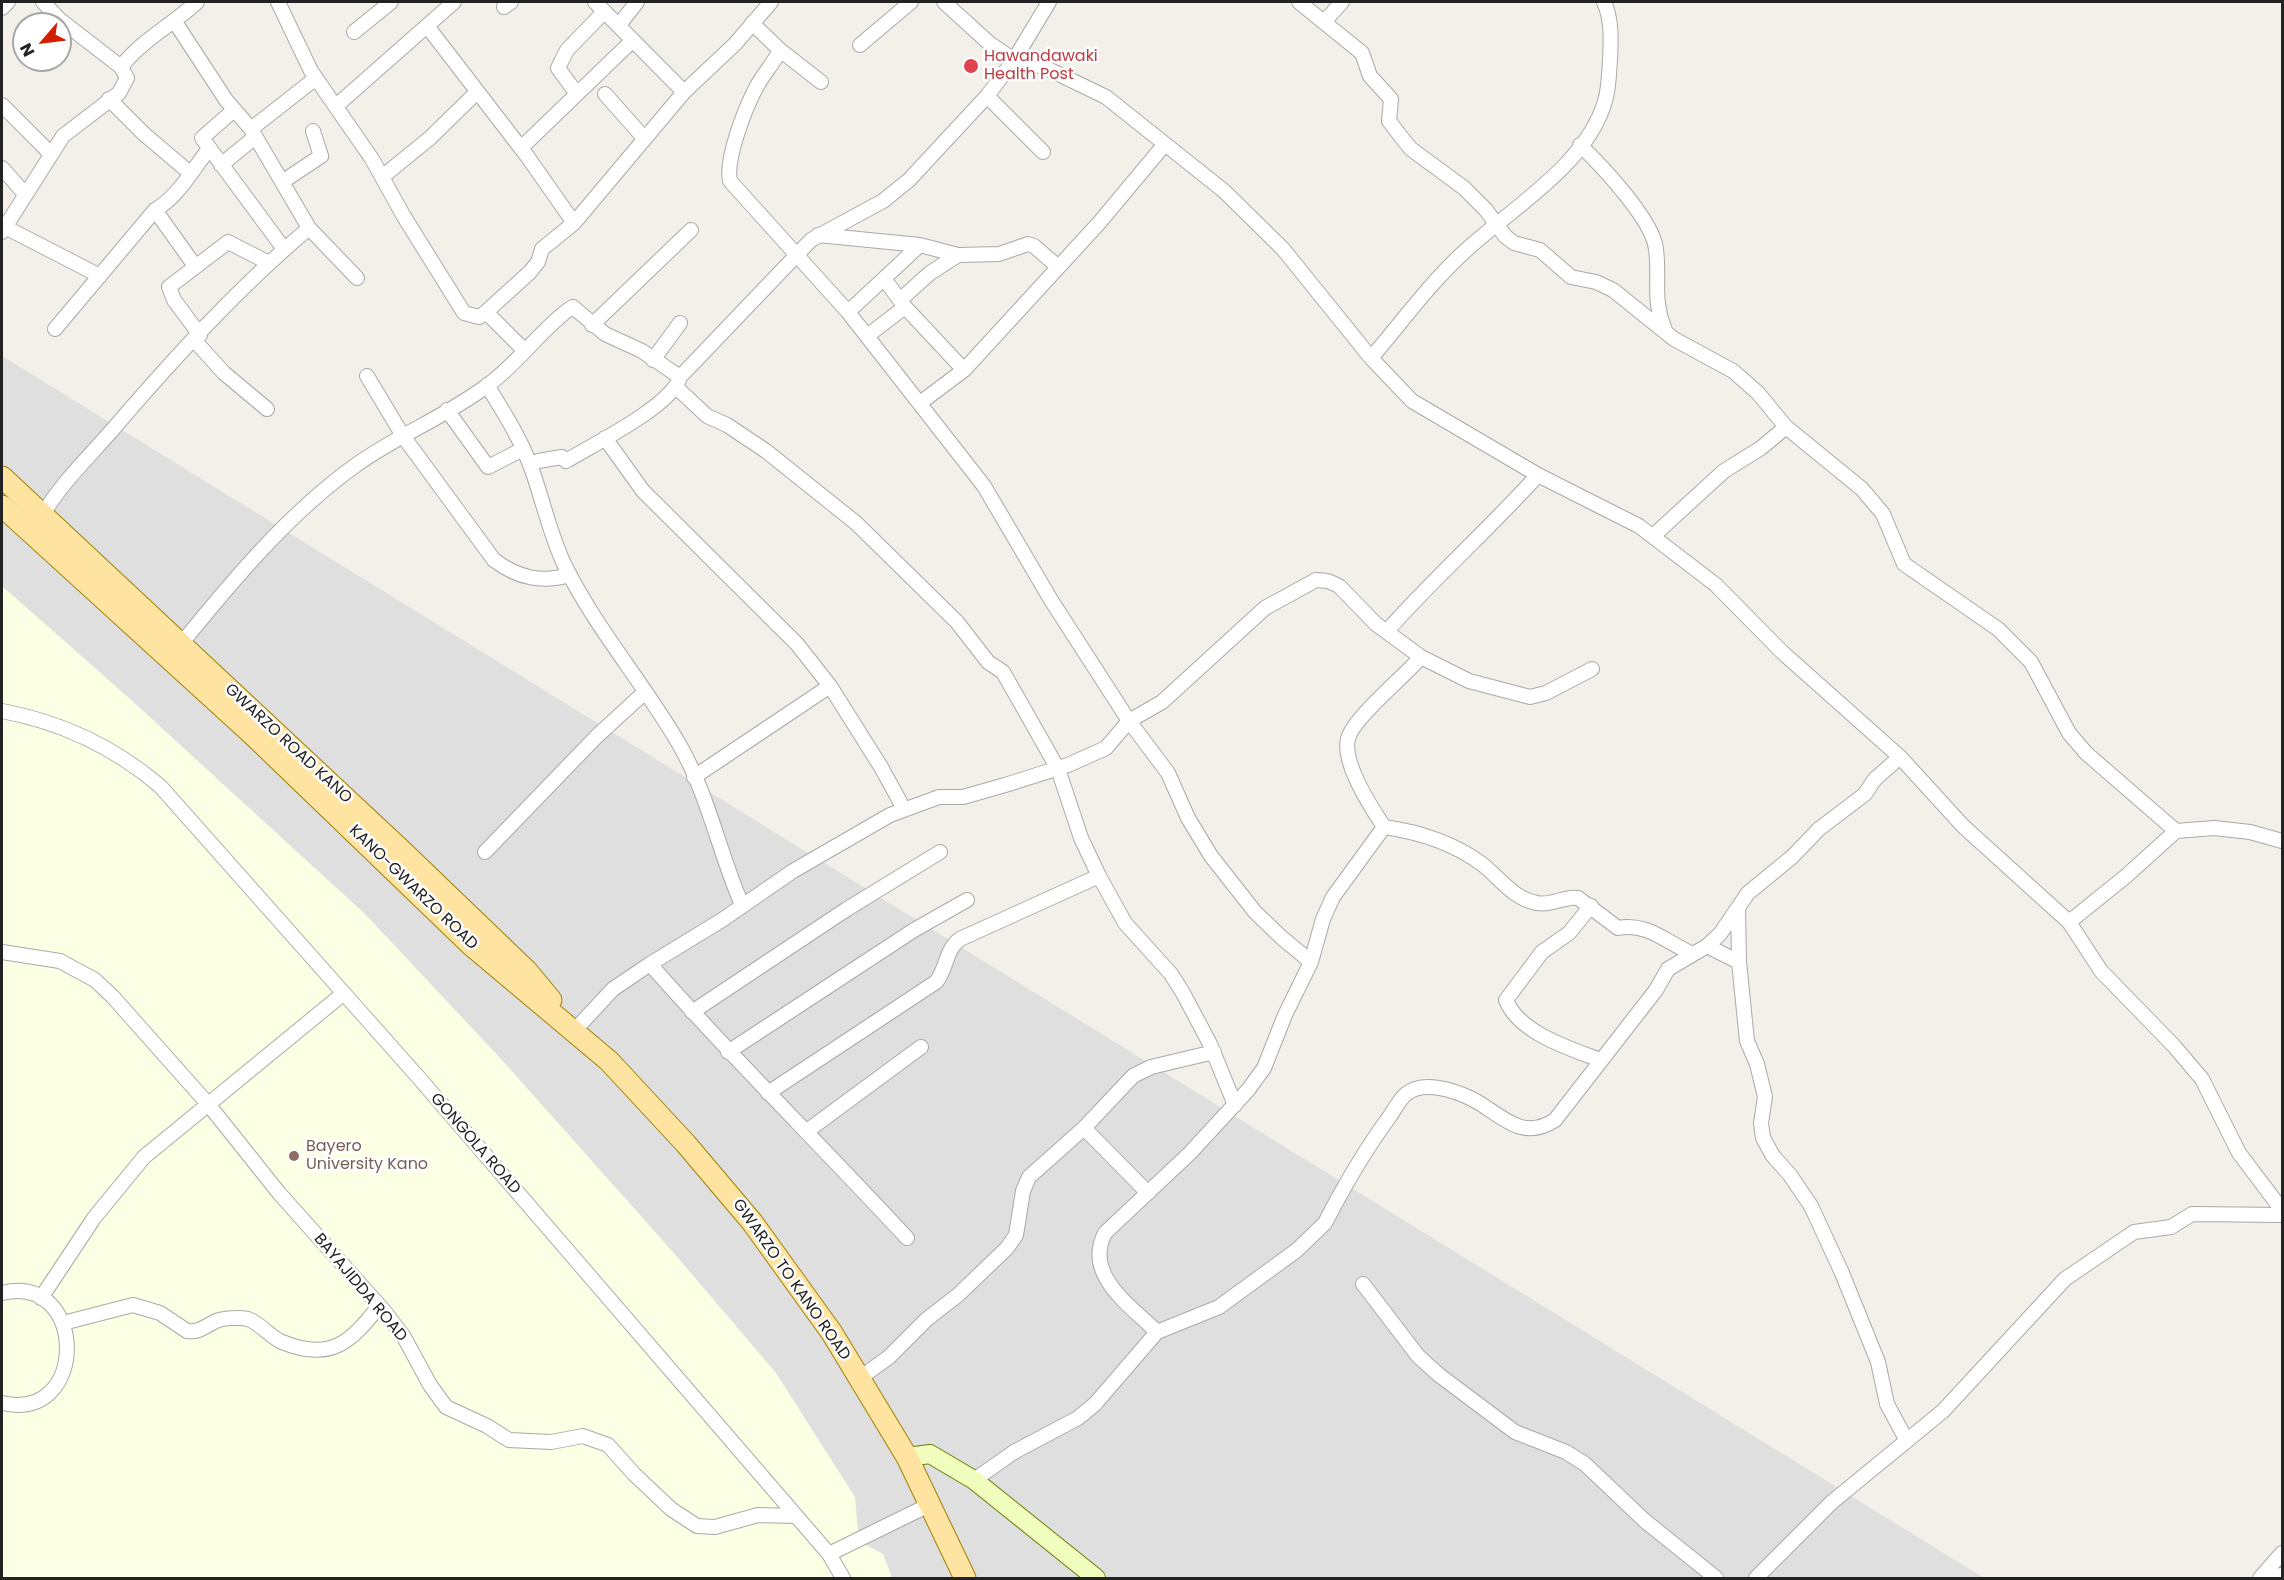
<!DOCTYPE html>
<style>
body{margin:0}
#map{position:relative;width:2284px;height:1580px;overflow:hidden;background:#f2f0e8;font-family:Poppins,sans-serif}
canvas{display:block}
.frame{position:absolute;inset:0;border:3px solid #222;pointer-events:none}
.north{position:absolute;left:12px;top:12px;width:60px;height:60px;box-sizing:border-box;background:#fff;border:2px solid #a7a7a7;border-radius:50%;rotate:242deg;font-size:16px;font-weight:700;line-height:24px;text-align:center;color:#222}
.north::after{content:'';display:block;margin:auto;width:21px;height:27px;background:#d31e00;clip-path:polygon(50% 0,100% 100%,50% 72%,0 100%)}
</style>
<div id="map">
<canvas width="2284" height="1580"></canvas>
<div class="frame"></div>
<div class="north">N</div>
</div>
<script>
const g = document.querySelector('canvas').getContext('2d');
g.lineJoin = 'round';
function paint(path, color) { g.fillStyle = color; g.fill(path, 'evenodd'); }
function strokePath(path, color, width, dash) { g.strokeStyle = color; g.lineWidth = width; g.lineCap = dash ? 'butt' : 'round'; g.setLineDash(dash || []); g.stroke(path); }
function drawText(font, color, halo, rows, align = 'center') {
  g.font = font + ' Poppins,sans-serif'; g.lineWidth = 5; g.setLineDash([]); g.textBaseline = 'middle'; g.strokeStyle = halo; g.fillStyle = color; for (const [text, x, y, turn = 0] of rows) {
    g.save(); g.translate(x, y); g.rotate((+turn || 0) * Math.PI / 180); g.textAlign = isNaN(turn) ? turn : align; if (halo) g.strokeText(text, 0, 0); g.fillText(text, 0, 0); g.restore();
  }
}
paint(new Path2D(`
 M2,356l1982,1222h-1982z`), '#e0dfdf');
paint(new Path2D(`
 M2,586l127,112 236,216 137,146 171,192 103,121 79,124 3,34 6,13 19,10 9,24h-890z`), '#fbffe4');
const street = new Path2D(`
 M43,2l16,17 62,48c21,-27 51,-42 76,-65
 M278,2l33,69 61,88 31,56 61,98 15,4 7,-5 38,38
 M595,2l89,90
 M944,2l45,41 25,17 30,7 62,30 118,94 59,58 88,109 41,43 126,74 101,51 77,59 66,67 118,105 63,69 106,96 32,49 73,75 28,33 37,74 43,57
 M1299,2l63,51 8,23 21,23 -2,22 13,17 9,11 53,39 22,22 19,26 9,7 26,7 31,27 25,5 17,8 61,49 59,32 25,22 28,34 76,62 21,25 21,50 94,65 33,33 38,71 17,20 90,78
 M504,7l7,-5
 M2,8l6,-6
 M175,22l51,78 25,29 58,99 48,50
 M1324,22l18,-20
 M752,23l28,27c-6,13 -16,23 -23,36 -11,20 -32,73 -27,95l118,131 136,174 67,114 78,121 39,52 20,45 23,38 44,56 26,25 30,25
 M619,25l18,-23
 M427,26l100,130 47,67
 M354,32l37,-30
 M860,45l51,-43
 M780,50l41,32
 M577,94l-19,-26 9,-18 37,-38
 M605,94l39,44
 M987,96l56,56
 M109,99l35,35 46,39
 M2,105l48,48
 M336,106l118,-104
 M234,110l-32,28 82,111
 M251,129l65,-51
 M1580,145c21,20 73,75 76,104 4,32 -4,50 9,81
 M521,148l111,-107
 M221,165l34,-28
 M2,168l23,26
 M382,177l48,-39 47,-46
 M282,182l39,-26 -8,-25
 M155,210l40,56
 M5,227l95,49
 M2,232l61,-96 56,-43 8,-15 -6,-11
 M818,235l102,10 38,10 41,-1 29,-10 6,2 23,20
 M885,280l20,27 59,63
 M900,300l30,-27 28,-18
 M486,312l44,-40 8,-10 4,-13 32,-26 110,-131 51,-48 36,-42
 M848,312l72,-67
 M592,325l99,-95
 M55,329l100,-119c23,-13 38,-41 54,-61
 M200,335l-26,-35 -5,-13 59,-45 41,21
 M867,336l38,-29
 M195,341l29,32 43,36
 M1371,358c31,-36 58,-74 93,-106 46,-43 123,-87 141,-151 4,-13 4,-28 5,-41 1,-20 2,-41 -6,-58
 M653,360l27,-37
 M367,376l36,60 91,124c24,18 47,23 76,15
 M487,385c17,28 34,54 45,85 11,31 18,64 32,94 32,65 79,118 115,180 29,50 40,108 63,161
 M676,387l31,29 20,9 39,26 90,72 101,99 31,40 15,10 55,97 23,69 18,38 26,47 46,51 12,19 27,51 25,61
 M920,403l44,-33 135,-147 66,-79
 M447,410l41,57 35,-18
 M605,438l38,53 154,153 33,42 51,81 23,42
 M538,461l24,-4 4,4c28,-17 101,-53 113,-81
 M42,516c19,-33 47,-59 72,-88 60,-70 124,-140 195,-200
 M1653,536l71,-65 37,-23 25,-21
 M1387,631c48,-54 102,-102 151,-156
 M181,644c52,-64 108,-131 175,-179 42,-30 91,-49 132,-80 30,-22 51,-53 80,-75l5,-3 32,27 37,17 38,26 131,-137 72,-39 26,-21 78,-84 27,-36 35,-58
 M2,711c59,11 112,36 158,75l259,292 410,476 102,-50
 M694,777l136,-91
 M1384,827c36,5 68,15 98,37 18,14 31,35 55,39 15,3 27,-7 41,-5l40,30c30,-6 49,15 75,26
 M1384,827c-13,-20 -42,-64 -36,-88 4,-20 57,-63 73,-82
 M485,852l112,-116 47,-43
 M1591,906l-22,27 -27,19 -36,48c13,33 63,48 94,60
 M1738,908l1,54 8,79 10,23 8,33 -4,26 2,15 10,18 17,19 21,31 31,67 36,89 9,42 20,37
 M2069,922l56,-45 51,-46 38,-3 36,4 32,9
 M1707,946l32,16
 M2,952l58,9 35,19 18,17 95,107 71,89 106,119 19,25 26,48 16,22 41,19 22,14 42,2 32,-6 25,9 26,29 37,35 26,17 18,1 43,-12 37,1
 M650,964c82,94 172,182 257,274
 M692,1012l155,-103 93,-57
 M574,1031l39,-42 37,-25 72,-44 71,-49 97,-56 49,-18h24l42,-12 63,-20 38,-17 23,-27 33,-19 103,-94 51,-28 12,1 11,5 37,38 45,33 48,24 61,16 16,-4 46,-24
 M728,1052l186,-122 53,-30
 M768,1093l168,-111c11,-13 9,-32 24,-43l139,-63
 M1084,1128l64,65
 M807,1131l114,-84
 M1363,1284l55,72 21,19 76,57 51,20 19,12 60,57 71,57
 M2,1293c85,-21 88,130 0,110
 M41,1298l53,-80 50,-61 200,-164
 M63,1323l70,-18 27,8 27,18c12,2 18,-5 29,-10 7,-3 24,-4 32,-2 12,4 22,18 34,23 49,20 69,0 97,-36
 M1157,1332c-26,-26 -74,-57 -52,-99l85,-80 58,-63 16,-22 21,-53 26,-53 12,-43 10,-22 51,-70
 M860,1378l29,-21 38,-38 31,-24 49,-47 9,-13 7,-44 6,-14 55,-49 49,-52 18,-9 63,-15
 M974,1480l40,-28 64,-34 17,-14 62,-72 62,-25 78,-57 28,-27c19,-37 40,-73 65,-107 5,-7 9,-16 16,-22 17,-14 48,-4 66,5 27,13 48,44 83,21l101,-130 12,-21 39,-23 13,-12 28,-41 44,-36 27,-28 46,-35 10,-15 25,-22
 M829,1554l14,24
 M1756,1578l76,-76 111,-91 122,-132 69,-47 37,-5 21,-13 90,1
 M2260,1578l22,-25
 M2261,1578l21,-3`);
const secondary = new Path2D(`
 M907,1457l23,-3 44,26 122,98`);
const primary = new Path2D(`
 M2,477l400,374 125,120 24,29
 M2,506l250,228 219,211 138,116 77,83 66,78 80,111 75,124 58,121`);
strokePath(street, '#a9a9a9', 16);
strokePath(secondary, '#618100', 20);
strokePath(primary, '#9f8100', 23);
strokePath(street, '#fff', 14);
strokePath(secondary, '#f0fdbc', 18);
strokePath(primary, '#ffe3a0', 21);
for (const [x, y, r, color] of [
 [971,66,8,"#e0444e"],
 [294,1156,6,"#8d6e63"]
]) { const dot = new Path2D(); dot.arc(x, y, r, 0, 2 * Math.PI); g.fillStyle = color; g.fill(dot); strokePath(dot, '#fff', 2); }
drawText('16px', '#be3a42', '#fff', [
 ["Hawandawaki",984,57],
 ["Health Post",984,75]
], 'left');
drawText('16px', '#222', '#fff', [
 ["GWARZO ROAD KANO",288,744,43],
 ["KANO-GWARZO ROAD",413,888,44],
 ["GONGOLA ROAD",475,1144,49],
 ["GWARZO TO KANO ROAD",791,1280,55],
 ["BAYAJIDDA ROAD",360,1288,50]
]);
drawText('16px', '#785e54', '#fff', [
 ["Bayero",306,1147],
 ["University Kano",306,1165]
], 'left');
</script>
